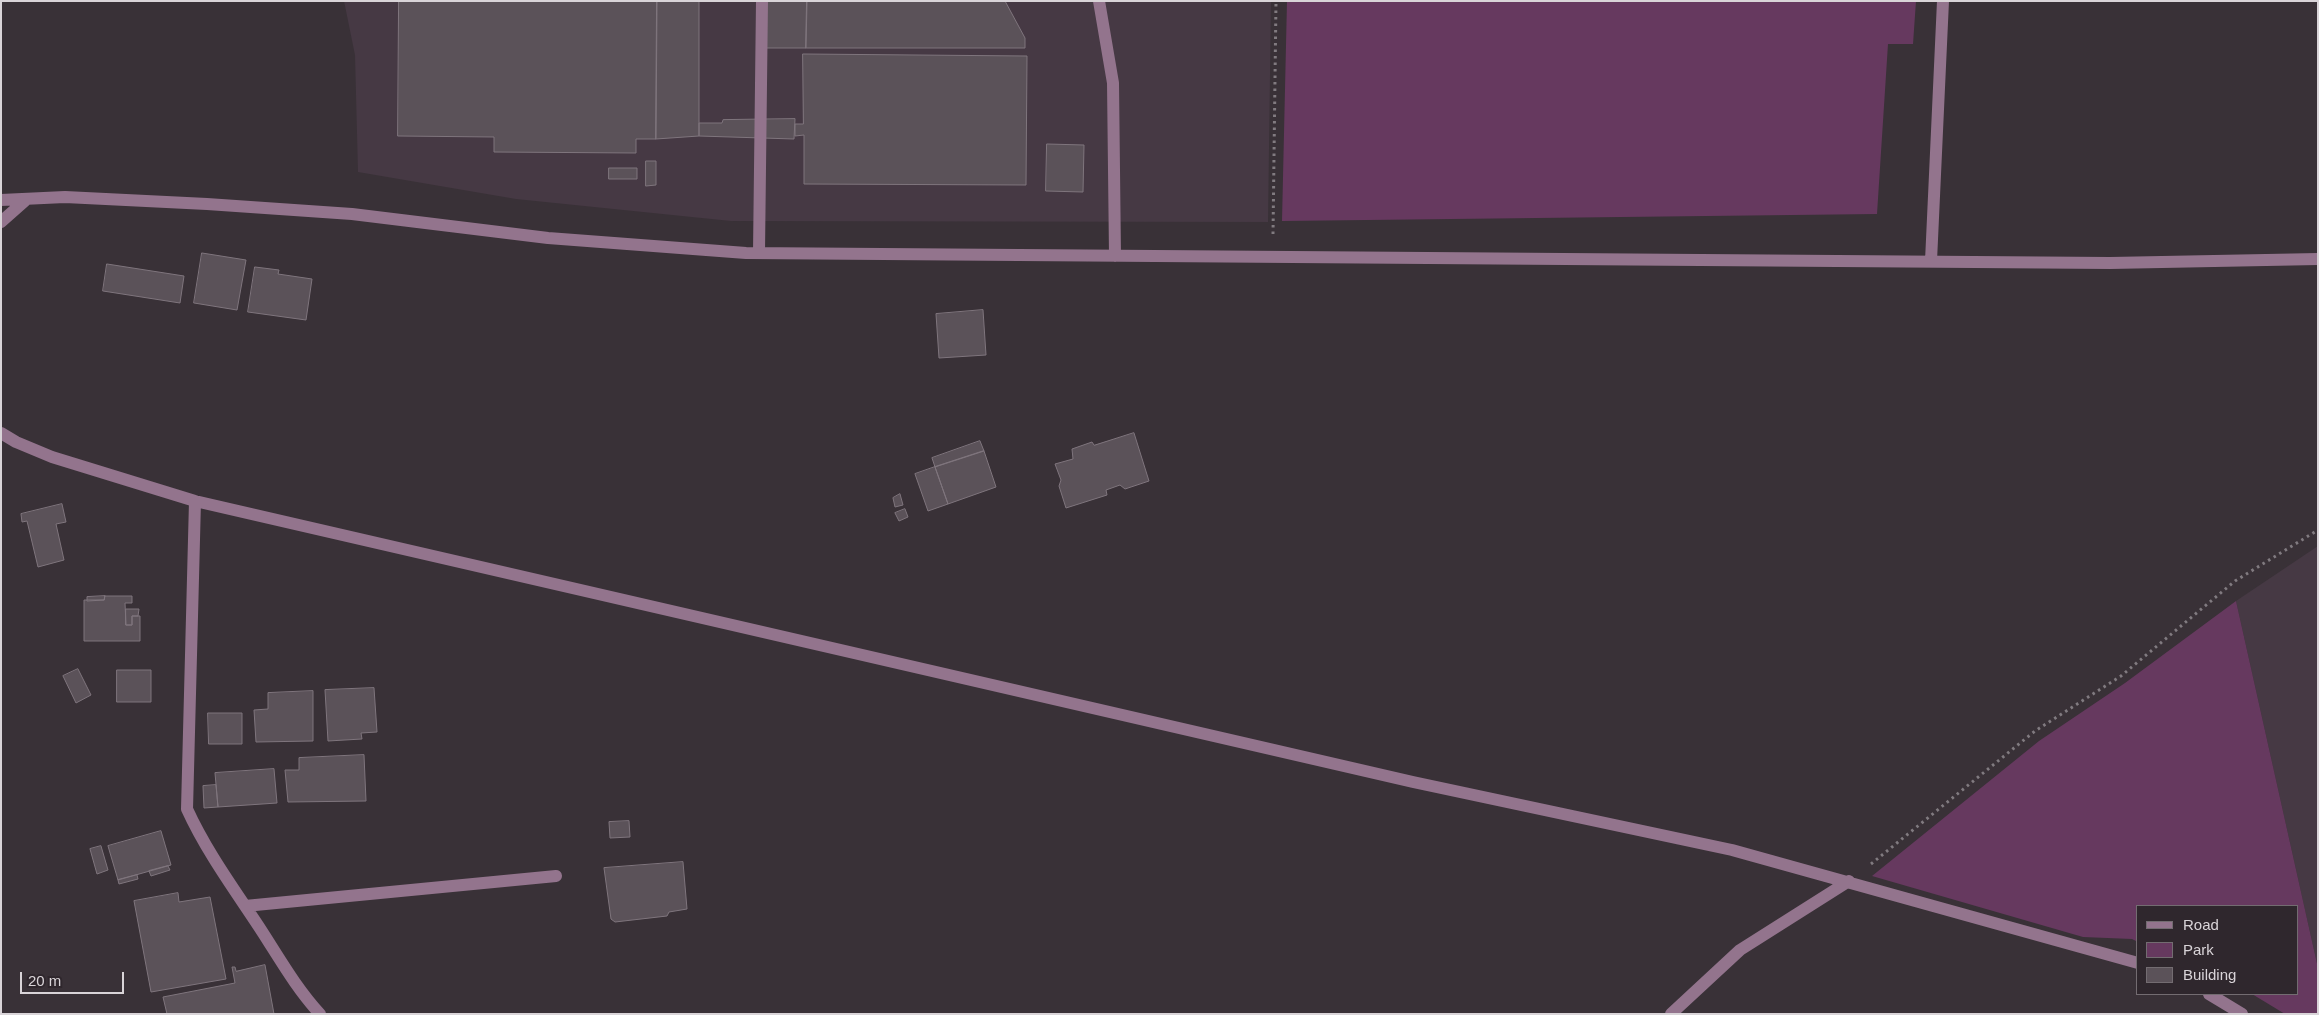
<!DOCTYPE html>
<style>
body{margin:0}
#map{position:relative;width:2319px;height:1015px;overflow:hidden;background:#393137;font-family:Arial,sans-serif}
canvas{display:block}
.frame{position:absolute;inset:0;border:2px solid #d9d4d8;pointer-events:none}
.legend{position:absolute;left:2136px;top:905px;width:162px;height:90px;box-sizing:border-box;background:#2f272d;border:1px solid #736c71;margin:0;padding:6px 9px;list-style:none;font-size:15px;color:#d9d4d8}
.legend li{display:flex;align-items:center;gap:10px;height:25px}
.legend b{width:25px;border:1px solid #736c71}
.scale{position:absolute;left:20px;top:972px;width:104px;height:22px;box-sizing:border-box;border:2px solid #d9d4d8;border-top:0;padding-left:6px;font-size:15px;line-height:18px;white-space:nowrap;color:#d9d4d8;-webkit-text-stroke:4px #2f272d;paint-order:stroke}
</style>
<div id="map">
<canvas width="2319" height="1015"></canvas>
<div class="frame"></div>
<ul class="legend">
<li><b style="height:6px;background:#93748d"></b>Road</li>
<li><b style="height:14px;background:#66395f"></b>Park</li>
<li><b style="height:14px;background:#5b5259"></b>Building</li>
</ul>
<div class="scale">20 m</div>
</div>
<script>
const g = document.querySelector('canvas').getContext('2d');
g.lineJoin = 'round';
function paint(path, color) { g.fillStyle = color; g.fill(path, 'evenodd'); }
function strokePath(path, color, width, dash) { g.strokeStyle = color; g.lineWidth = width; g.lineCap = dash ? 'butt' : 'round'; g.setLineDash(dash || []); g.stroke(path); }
paint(new Path2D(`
 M344,1h927l-3,221 -537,-1 -215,-22 -158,-27 -3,-117z
 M2318,546v422l-82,-367z`), '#463944');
paint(new Path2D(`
 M1287,1h629l-3,43h-25l-11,170 -595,7z
 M2236,601l82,367v46h-33l-33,-20h46v-88h-160v36l-6,-3 -49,-2 -211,-61 167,-135 86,-58z`), '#66395f');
const building = new Path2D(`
 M399,1h258l-1,138h-20v14l-142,-1v-15l-96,-1z
 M657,1h42v135l-43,3z
 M763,1h44l-1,47h-43z
 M807,1h198l20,37v10h-219z
 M803,54l224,2 -1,129 -222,-1v-49l-9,1v-12h8z
 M795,119l-1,20 -95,-3v-13h23l1,-3z
 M1047,144l37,1 -1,47 -37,-1z
 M646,161h10v24l-10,1z
 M609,168h28v11h-28z
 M202,253l44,7 -9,50 -43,-7z
 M107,264l77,12 -4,27 -77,-12z
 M255,267l24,3 -1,4 34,5 -6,41 -58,-8z
 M983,310l3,45 -47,3 -3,-44z
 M1134,433l15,48 -24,8 -5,-4 -14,5 1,5 -41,13 -7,-22 2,-6 -6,-16 18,-5 -1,-10 20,-7 2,3z
 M980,441l4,10 -49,16 -3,-9z
 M984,451l12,36 -48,17 -13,-37z
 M935,467l13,37 -20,7 -13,-37z
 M900,494l3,11 -8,2 -2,-9z
 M62,504l4,18 -10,2 8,36 -26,7 -11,-46 -5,1 -1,-8z
 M905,509l3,8 -9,4 -4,-8z
 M105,596h27v7h-7l1,22h6v-9h8v25h-56v-41h20z
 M105,596l-1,4 -17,1v-4z
 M126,609h13l-1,7h-6v9h-6z
 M78,669l13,26 -15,8 -13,-27z
 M117,670h34v32h-34z
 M374,688l3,44 -16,1 1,6 -34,2 -3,-51z
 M313,691v50l-57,1 -2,-32 14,-1v-16z
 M208,713h34v31h-33z
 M364,755l2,46 -78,1 -3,-32h14v-12z
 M274,769l3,34 -59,4 -3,-34z
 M216,785l2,22 -14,1 -1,-22z
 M629,821l1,16 -20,1 -1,-16z
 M161,831l10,34 -53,15 -10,-34z
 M101,846l7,24 -11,4 -7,-25z
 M683,862l4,47 -18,3 -2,4 -52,6 -4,-3 -7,-51z
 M168,866l2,4 -19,6 -2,-5z
 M137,875l1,4 -19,5 -1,-4z
 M178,893l1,9 31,-5 16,82 -75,13 -17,-91z
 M265,965l9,49h-107l-4,-17 72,-14 -3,-16h3l1,4z`);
paint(building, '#5b5259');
strokePath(building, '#7f757d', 1);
strokePath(new Path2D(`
 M1273,234l3,-233
 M1871,864l164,-133 86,-55 114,-95 83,-51`), '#817b80', 3, [2.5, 4]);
strokePath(new Path2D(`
 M1099,1l14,82 2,173
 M1,200l64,-3 142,7 145,10 196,24 198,15 1364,10 208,-4
 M1,222l26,-23
 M759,252l3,-251
 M1931,261l12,-260
 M1,433l15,9 36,15 143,44 1218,281 319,68 406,113
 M195,501l-8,308c20,44 50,84 76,124 18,28 34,56 57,81
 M245,906l311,-30
 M2209,994l33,20
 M1671,1014l69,-64 109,-69`), '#93748d', 12);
</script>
